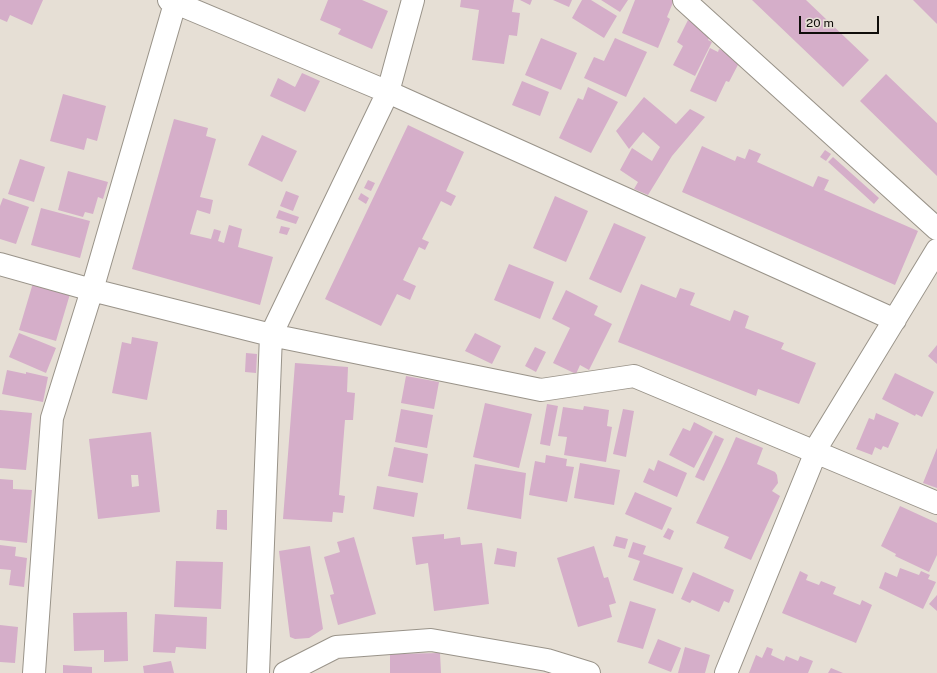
<!DOCTYPE html>
<style>
body{margin:0}
#map{position:relative;width:937px;height:673px;overflow:hidden;background:#e6dfd5;font-family:"Public Sans",sans-serif}
canvas{display:block}
.scale{position:absolute;left:799px;top:16px;width:80px;height:18px;box-sizing:border-box;border:2px solid #0f0d0a;border-top:0;padding-left:5px;font-size:12px;line-height:14px;white-space:nowrap;color:#0f0d0a;-webkit-text-stroke:3px #e6dfd5;paint-order:stroke}
</style>
<div id="map">
<canvas width="937" height="673"></canvas>
<div class="scale">20 m</div>
</div>
<script>
const g = document.querySelector('canvas').getContext('2d');
g.lineJoin = 'round';
function paint(path, color) { g.fillStyle = color; g.fill(path, 'evenodd'); }
function strokePath(path, color, width, dash) { g.strokeStyle = color; g.lineWidth = width; g.lineCap = dash ? 'butt' : 'round'; g.setLineDash(dash || []); g.stroke(path); }
paint(new Path2D(`
 M0,0h43l-11,25 -22,-10 -3,7 -7,-3z
 M328,0h34l26,11 -16,38 -34,-15 3,-5 -21,-9z
 M461,0h53l-2,12 8,1 -3,23 -8,-1 -5,29 -32,-4 7,-50 -19,-3z
 M520,0h12l-2,5z
 M553,0h19l-3,7z
 M582,0h9l26,16 -13,22 -32,-20z
 M601,0h27l-8,12z
 M635,0h39l-7,17 3,2 -12,29 -36,-15z
 M752,0h54l63,60 -26,27z
 M913,0h24v24z
 M688,20l24,12 -4,8 4,2 -17,34 -22,-11 10,-19 -6,-4z
 M541,38l36,15 -16,37 -36,-15z
 M615,38l32,14 -21,45 -42,-19 10,-21 10,4z
 M710,48l8,4 1,-3 22,10 -12,23 -3,-1 -10,21 -26,-11z
 M302,73l18,8 -15,31 -35,-16 8,-18 17,9z
 M886,74l51,49v53l-77,-75z
 M522,81l27,11 -9,24 -28,-11z
 M588,87l30,15 -27,51 -32,-15 19,-40 5,2z
 M63,94l43,12 -9,35 -10,-3 -3,12 -34,-9z
 M644,97l32,27 14,-15 15,8 -33,39 -24,39 -14,-6 4,-7 -18,-12 12,-22 20,13 8,-14 -17,-15 -14,17 -13,-18z
 M174,119l34,9 -2,8 10,3 -16,58 13,3 -3,14 -13,-4 -7,24 21,5 3,-10 7,2 -3,10 6,2 5,-18 13,4 -4,18 35,10 -13,48 -128,-36z
 M408,125l56,27 -18,39 10,5 -5,10 -10,-5 -19,38 7,3 -4,8 -6,-3 -16,33 13,6 -6,14 -13,-6 -16,32 -56,-27z
 M262,135l35,16 -15,31 -34,-17z
 M702,146l33,15 2,-5 8,3 4,-10 12,5 -4,8 56,25 5,-11 11,4 -5,10 94,41 -23,54 -213,-93z
 M825,150l6,4 -5,7 -6,-4z
 M833,157l46,41 -5,6 -46,-42z
 M20,159l25,8 -11,35 -26,-8z
 M68,171l40,11 -5,17 -5,-2 -5,17 -8,-2 -2,5 -25,-7z
 M368,180l7,3 -4,8 -7,-3z
 M286,191l13,5 -6,15 -13,-5z
 M361,193l8,5 -3,6 -8,-5z
 M555,196l33,15 -22,51 -33,-14z
 M3,198l26,9 -13,37 -16,-5v-33z
 M41,208l49,13 -10,37 -49,-13z
 M279,210l20,7 -3,7 -20,-6z
 M614,223l32,14 -25,56 -32,-14z
 M281,226l9,2 -3,7 -8,-2z
 M509,264l45,18 -14,37 -46,-19z
 M33,283l37,11 -14,47 -37,-11z
 M641,284l35,14 4,-10 15,5 -5,12 40,16 4,-11 15,6 -4,12 39,15 -3,6 35,14 -17,41 -41,-15 -2,7 -138,-54z
 M566,290l32,16 -4,9 18,9 -23,46 -9,-5 -4,9 -23,-11 17,-35 -18,-9z
 M19,333l37,15 -10,25 -37,-16z
 M475,333l26,13 -9,18 -27,-13z
 M132,337l26,5 -11,58 -35,-7 10,-51 9,2z
 M937,345v19l-9,-8z
 M535,347l11,5 -10,20 -11,-6z
 M246,353l11,1 -1,19 -11,-1z
 M295,363l53,4 -1,25 8,1 -2,27h-8l-6,75 6,1 -2,17 -10,-1 -1,10 -49,-3z
 M7,370l19,4v-2l22,5 -5,25 -41,-8z
 M895,373l39,19 -12,25 -6,-3 -1,2 -33,-17z
 M406,376l33,6 -5,27 -33,-6z
 M485,403l47,11 -13,54 -46,-11z
 M547,404l11,2 -8,40 -10,-2z
 M584,406l25,4 -2,16 5,1 -6,35 -42,-7 3,-18 -9,-1 5,-29 20,3z
 M401,409l32,6 -6,33 -32,-6z
 M623,409l11,2 -8,46 -13,-3z
 M0,410l32,3 -6,57 -26,-2z
 M876,413l23,10 -11,25 -5,-2 -2,4 -6,-3 -3,8 -16,-6 13,-31 5,2z
 M694,422l19,10 -19,36 -25,-13 14,-27 7,3z
 M151,432l9,80 -62,7 -9,-80zM131,475h7l1,11 -7,1z
 M715,435l9,4 -20,42 -9,-4z
 M736,437l27,11 -6,16 18,8 2,3 1,8 -6,8 8,5 -29,64 -27,-12 5,-11 -33,-14 29,-61z
 M394,447l34,7 -5,29 -35,-7z
 M937,448v40l-14,-5z
 M546,455l21,4 -1,7 8,1 -7,35 -38,-7 6,-34 10,2z
 M658,460l29,13 -10,24 -34,-15 6,-14 5,3z
 M580,463l40,7 -6,35 -40,-7z
 M475,464l51,9 -5,46 -54,-10z
 M0,479l13,1v9l19,1 -5,53 -27,-3z
 M377,486l41,7 -4,24 -41,-8z
 M635,492l37,16 -10,22 -37,-16z
 M900,506l37,17v32l-8,17 -34,-16 1,-2 -15,-8z
 M217,510h10v20l-11,-1z
 M668,528l6,3 -4,9 -7,-3z
 M444,534v5l16,-2 1,8 21,-2 7,61 -55,7 -6,-48 -12,2 -4,-28z
 M616,536l12,3 -3,10 -12,-3z
 M354,537l22,77 -38,11 -8,-30 4,-1 -10,-37 16,-5 -3,-10z
 M633,542l13,4 -3,8 40,14 -10,26 -40,-14 7,-19 -12,-4z
 M0,545l16,2 -1,9 12,2 -3,29 -15,-2 2,-15 -11,-1z
 M310,546l13,83 -14,9 -14,1 -5,-2 -11,-86z
 M594,546l10,32 4,-1 8,26 -7,2 3,12 -34,10 -21,-69z
 M497,548l20,4 -2,15 -21,-3z
 M176,561l47,1 -2,47 -47,-2z
 M900,568l19,7 2,-4 9,4 -2,4 8,3 -13,27 -44,-21 6,-16 12,5z
 M800,571l8,4 -2,5 13,5 2,-4 15,6 -3,7 27,11 2,-5 10,5 -16,38 -74,-30z
 M693,572l41,18 -5,13 -5,-2 -5,11 -27,-12 -2,3 -9,-4z
 M937,595v16l-8,-7z
 M630,601l26,8 -13,40 -26,-7z
 M127,612l1,49 -24,1v-12l-30,1 -1,-38z
 M155,614l52,3 -1,32 -30,-2 -1,6 -22,-1z
 M0,625l18,2 -3,36 -15,-1z
 M658,639l23,9 -10,24 -23,-9z
 M685,647l25,8 -5,18h-27z
 M767,647l6,2 -2,6 13,6 2,-5 12,5 2,-5 13,5 -5,12h-59l7,-18 6,3z
 M440,653l1,20h-51v-19z
 M171,661l3,12h-30l-1,-7z
 M63,665l29,2v6h-29z
 M831,668l12,5h-15z`), '#d5aec9');
const minor = new Path2D(`
 M169,0l219,92 507,228
 M0,264l92,26 179,45 270,55 93,-14 303,127
 M34,673l18,-255 40,-128 84,-290
 M258,673l13,-338 117,-243 25,-92
 M285,673l51,-26 95,-7 116,20 42,13
 M726,673l94,-231 117,-192`);
const tertiary = new Path2D(`
 M684,0l253,229`);
strokePath(minor, '#999389', 24);
strokePath(tertiary, '#999389', 24);
strokePath(minor, '#fff', 22);
strokePath(tertiary, '#fff', 22);
</script>
